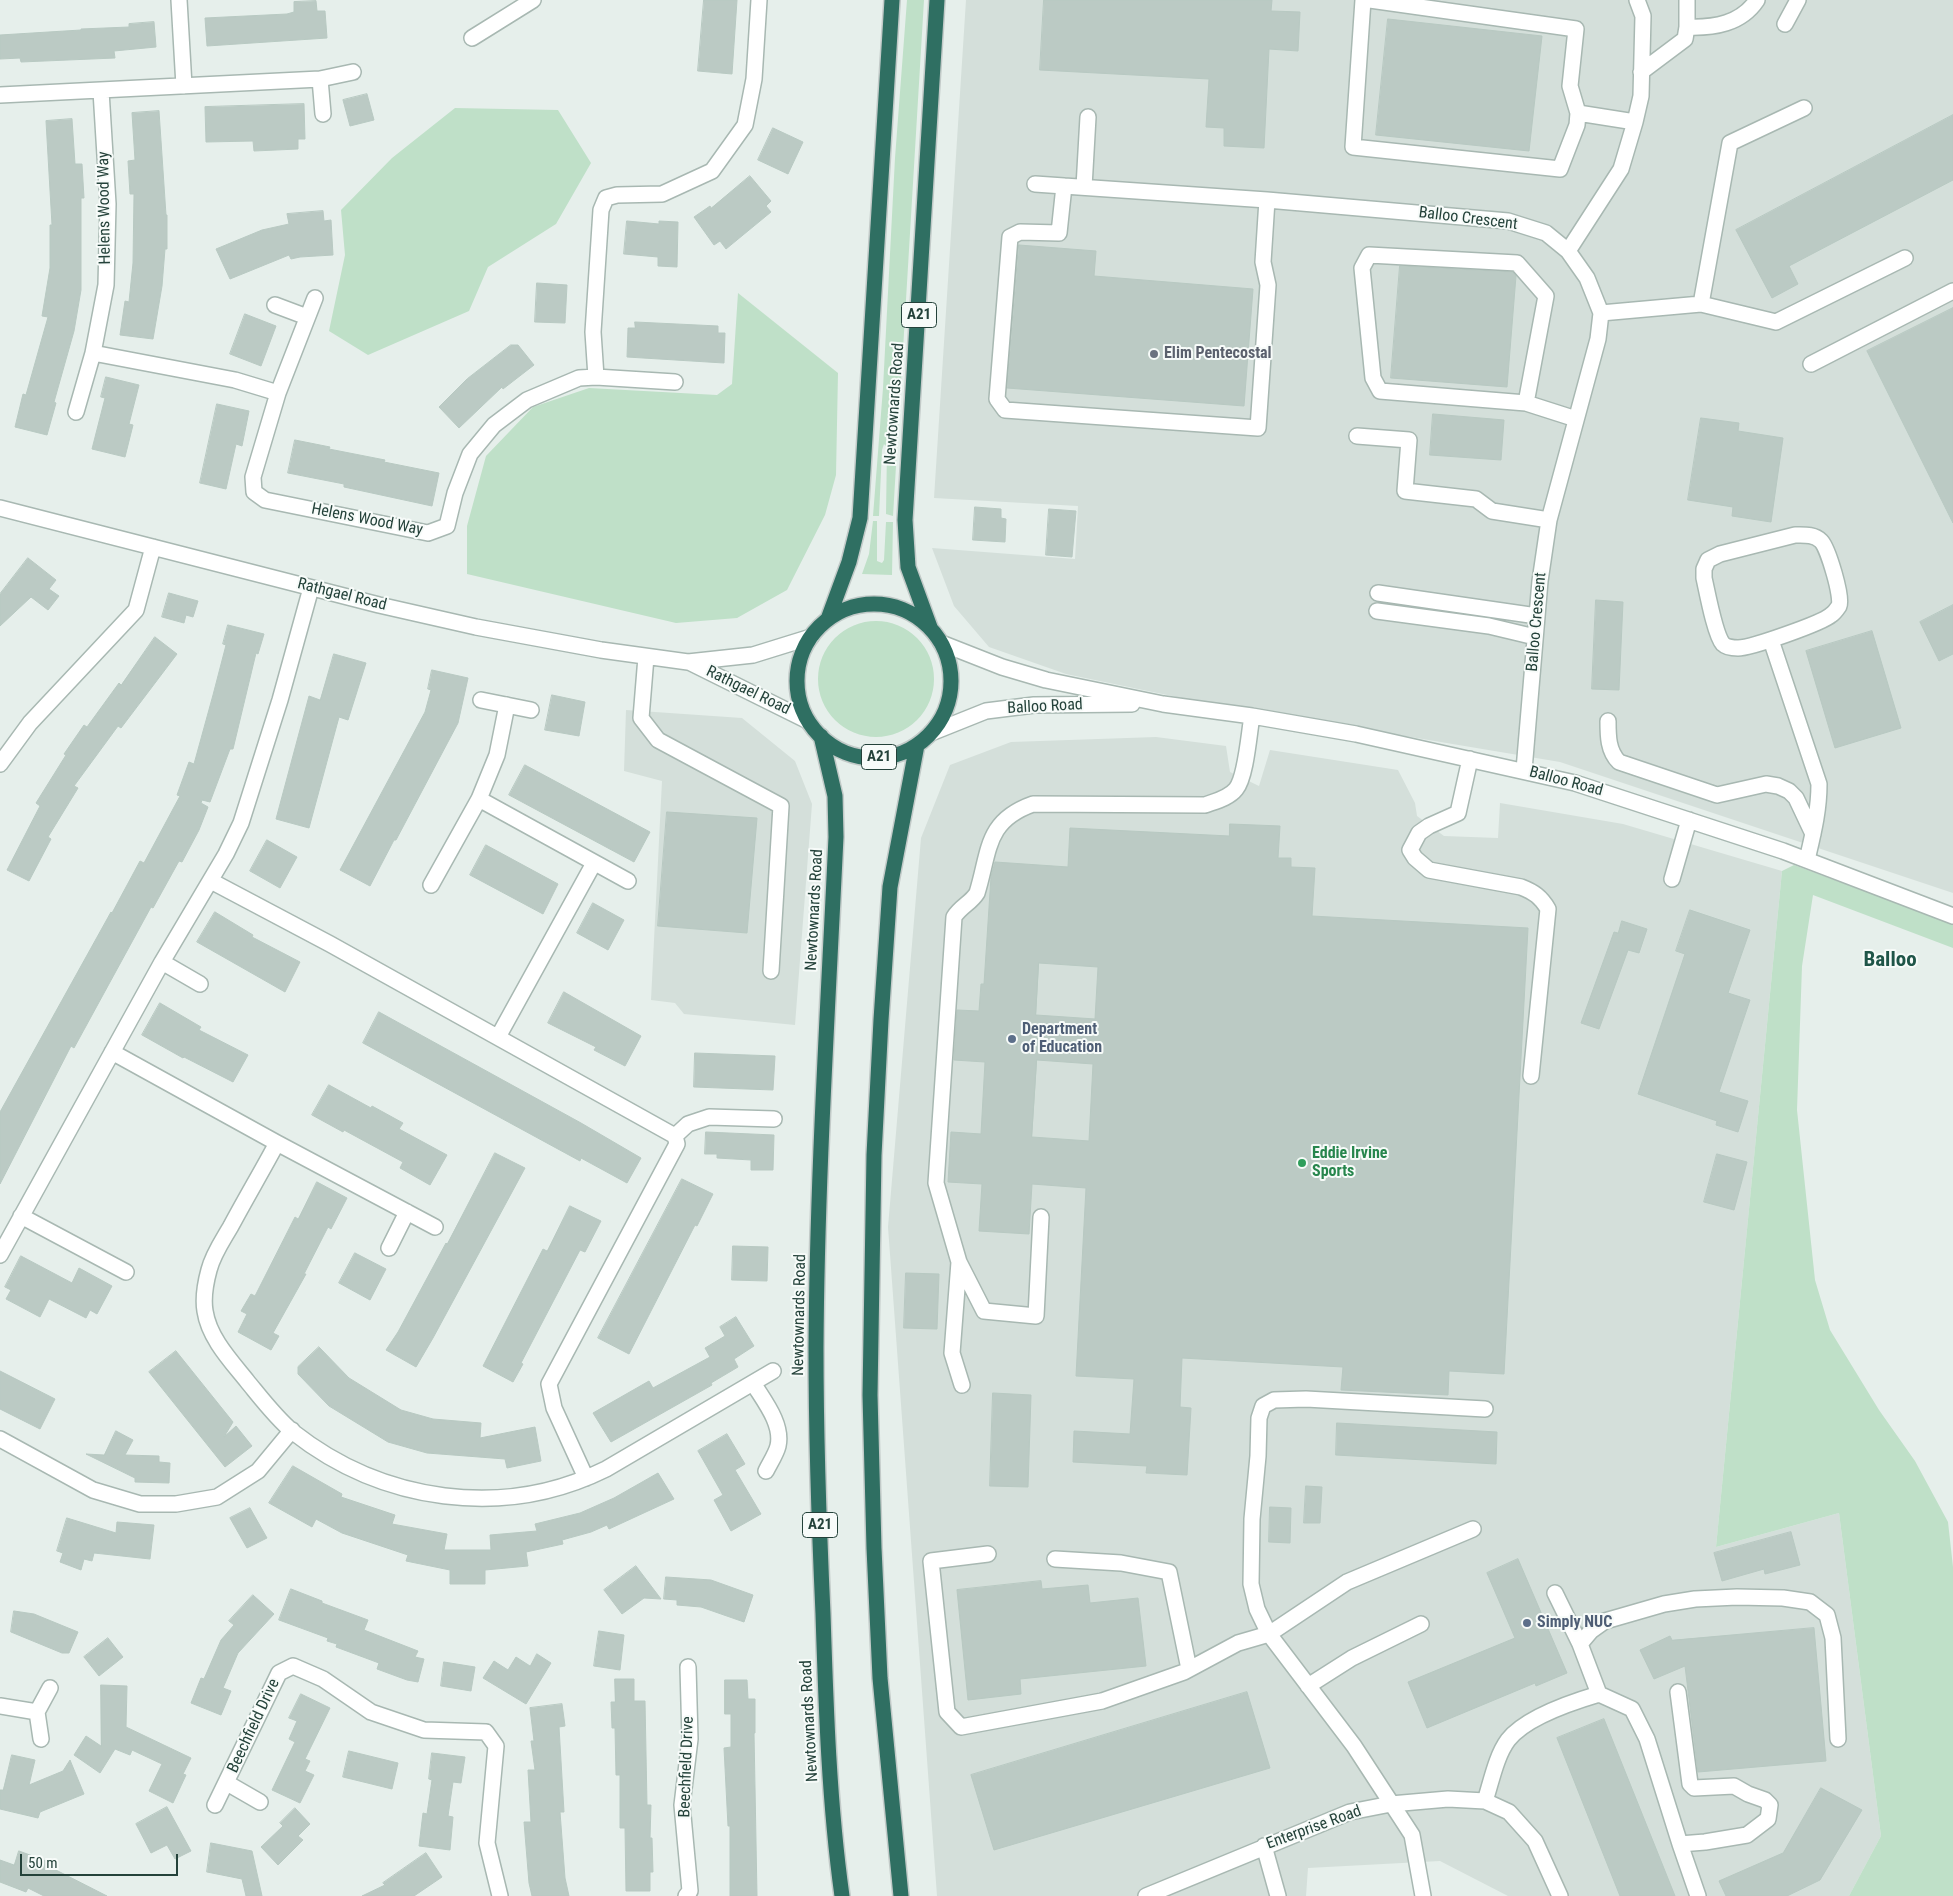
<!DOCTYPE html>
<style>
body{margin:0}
#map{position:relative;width:1953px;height:1896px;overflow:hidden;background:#e6efeb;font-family:"Roboto Condensed",sans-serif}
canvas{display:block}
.scale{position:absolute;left:20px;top:1854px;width:158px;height:22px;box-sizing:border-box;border:2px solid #24423a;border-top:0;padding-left:6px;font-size:15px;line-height:18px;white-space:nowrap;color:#24423a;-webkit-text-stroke:4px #f7fbf9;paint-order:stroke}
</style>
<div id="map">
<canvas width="1953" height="1896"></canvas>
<div class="scale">50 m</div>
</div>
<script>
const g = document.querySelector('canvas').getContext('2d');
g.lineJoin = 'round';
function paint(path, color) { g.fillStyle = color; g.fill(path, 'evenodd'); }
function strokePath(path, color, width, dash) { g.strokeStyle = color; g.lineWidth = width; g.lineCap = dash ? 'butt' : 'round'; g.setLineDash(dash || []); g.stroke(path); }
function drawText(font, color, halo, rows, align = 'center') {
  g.font = font + ' "Roboto Condensed",sans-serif'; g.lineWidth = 4; g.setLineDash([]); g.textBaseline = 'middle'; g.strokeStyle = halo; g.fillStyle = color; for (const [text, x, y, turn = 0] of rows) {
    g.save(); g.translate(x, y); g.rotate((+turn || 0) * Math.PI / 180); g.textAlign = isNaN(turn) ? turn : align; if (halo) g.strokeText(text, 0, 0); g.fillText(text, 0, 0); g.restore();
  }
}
paint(new Path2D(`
 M966,0h987v893l-393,-131 -364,-61 -130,-27 -77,-27 -35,-41 -22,-58 143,11 3,-53 -144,-8z
 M626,710l116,8 53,43 17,43 -17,221 -111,-11 -9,-11 -24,-3 11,-219 -38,-10z
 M1156,737l70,9 4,26 29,14 11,-36 128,20 17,33 2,13 27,20 54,2 2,-35 123,21 159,47 -66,676 123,-34 42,323 -32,60h-341l-68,-35 -132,7 -2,28h-369l-49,-669 33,-389 29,-73 61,-23z`), '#d4dfda');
paint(new Path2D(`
 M907,0h17l-31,516 -7,-2 1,-66 -3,-4 -2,6 -3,66h-6l10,-128 12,-230z
 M455,108l103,2 33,53 -35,61 -68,43 -19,44 -101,44 -39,-24 16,-76 -4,-45 51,-52z
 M738,293l100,80 -2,102 -11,40 -38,75 -50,28 -61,5 -209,-49v-48l19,-70 47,-49 56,-19 128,7 15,-11z
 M873,521h4v40l5,2 2,-3 2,-38h7l-1,53 -30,-1 7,-20z
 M818 679a58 58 0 1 1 116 0a58 58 0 1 1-116 0Z
 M1794,865l159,59v24l-140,-53 -11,71 -5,144 18,170 15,50 49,80 36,51 33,61 5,45v329h-104l32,-60 -42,-323 -123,34 66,-676z`), '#bfe0c8');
const building = new Path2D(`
 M704,0h33l-5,74 -34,-3z
 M1044,0h228l-1,11 29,1 -2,39 -29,-2 -5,99 -40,-2v-18l-18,-1 3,-48 -169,-9z
 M316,1l1,10h8l2,27 -120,8 -2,-28 82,-4 7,-2v-10z
 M1388,19l154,17 -13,115 -153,-16z
 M154,22l2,25 -42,4 1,7 -94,4 -1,-4 -20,1v-24l81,-5v-1l48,-2v-3z
 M367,94l7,26 -24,6 -7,-26z
 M304,104l1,35h-7v10l-44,2 -1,-10 -47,1 -1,-35z
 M159,111l7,104h1v34h-2l-3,37 -9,53 -33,-4 5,-34 4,1 4,-39 1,-69h-4l-2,-33 7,-1 -3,-47z
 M1953,115v65l-164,86 9,18 -26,14 -36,-68z
 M72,119l3,45h7l2,34h-3v92l-7,41 -20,71 2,1 -9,32 -32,-8 8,-33 3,1 22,-78 -6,-1 8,-48v-43h2l-6,-104z
 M773,128l30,14 -15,32 -30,-14z
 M750,176l21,25 -5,5 5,6 -45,37 -6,-8 -6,4 -20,-28 16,-11 1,2z
 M323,211l1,10 7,-1 2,35 -33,2 -9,2 -2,-4 -59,24 -14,-30 46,-19 27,-6 -2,-10z
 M627,221l32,3v-3l19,1 -1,45 -19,-1v-9l-34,-3z
 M1019,245l77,6 -2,25 159,13 -9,117 -237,-18z
 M1400,266l113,6 3,4 -9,111 -116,-9z
 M537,283l30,2 -2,38 -30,-1z
 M1953,308v215l-86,-172z
 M245,314l31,12 -15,40 -31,-12z
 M635,322l83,4v7h7l-1,30 -97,-6 1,-29h7z
 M511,345h7l16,20 -31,24 -1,-2 -43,41 -20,-21 28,-28z
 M106,377l33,8 -10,39 4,1 -8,32 -33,-8 13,-51 -4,-1z
 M217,404l32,7 -7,35 -6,-2 -10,45 -26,-6z
 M1433,414l71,6 -3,40 -71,-5z
 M1701,418l38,5 -1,8 45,7 -12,84 -39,-6 1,-9 -45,-7z
 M295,440l35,7 -1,2 56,11 -1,2 55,11 -7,33 -88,-19v-3l-56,-11z
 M975,507l26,2v9l5,1 -1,23 -32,-2z
 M1049,509l27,2 -4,46 -26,-2z
 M28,558l28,22 -7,9 10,7 -11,14 -17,-13 -31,29v-32z
 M169,593l29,8 -5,16 -7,-2 -2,8 -22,-6z
 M1596,600l27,2 -4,88 -27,-1z
 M1953,605v49l-14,7 -19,-39z
 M228,625l36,9 -6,20 -2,-1 -23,96h-3l-20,53 -8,-2 -1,3 7,4 -9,23 -17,32 -3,-1 -26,47 -2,-1 -77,141 -3,-2 -71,138v-72l111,-200 1,1 28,-52 4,2 36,-67 -3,-1 12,-33 5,2 19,-69 13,-50 -3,-1z
 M1872,631l29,97 -66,20 -29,-97z
 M155,637l22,17 -56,74 -3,-2 -44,60 4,2 -30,49 3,2 -22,42 -22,-11 33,-64 -4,-3 30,-48 -2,-1 20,-29 3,2 32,-44 2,2z
 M334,654l32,9 -18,57 -9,-3 -30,111 -33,-9 33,-123 11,4z
 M432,670l36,8 -10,45 -62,117h-2l-24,46 -30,-16 85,-158 6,-22 -3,-1z
 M552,695l33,7 -6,34 -34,-6z
 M525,765l125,67 -16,30 -125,-67z
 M667,812l90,6 -10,115 -89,-7z
 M1230,824l50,2 -2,32h13v9l24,1 -3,48 216,12 -24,446 -55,-3 -1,24 -107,-5 2,-23 -161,-9 -2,49 11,1 -4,67 -41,-2 1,-7 -74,-4 1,-31 56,3 4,-55 -58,-3 10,-188 -54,-4 -3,50 -50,-3 3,-47 -34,-2 3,-50 30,2 4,-72 -31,-2 3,-50 22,1 2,-27h3l7,-107 4,-15 73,5 2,-39 159,8zM1039,963l59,4 -3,52 -59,-4zM1037,1060l56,4 -4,77 -57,-4z
 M267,840l30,17 -17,31 -30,-17z
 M486,845l72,39 -15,30 -73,-39z
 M593,903l31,17 -16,30 -31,-17z
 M1690,910l60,20 -22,63 22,7 -31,92 29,9 -10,31 -22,-7 1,-4 -79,-27 47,-140 -9,-3z
 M215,912l38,23 -1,2 48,25 -15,30 -88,-50z
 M1622,921l25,8 -8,24 -11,-3 -29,79 -18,-6 33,-91 4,1z
 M564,992l77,44 -16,30 -31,-16 2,-3 -48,-24z
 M160,1003l41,24 -2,3 49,25 -15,27 -49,-25 -1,1 -41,-23z
 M379,1012l202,111 60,35 -14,25 -46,-25 -1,3 -217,-118z
 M695,1053l80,3 -2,34 -79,-3z
 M329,1085l42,23 1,-2 31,17 -4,6 48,26 -17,30 -30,-17 3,-6 -59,-32 -1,2 -31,-17z
 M706,1132l68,3 -1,35h-22v-10l-34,-2v-4h-12z
 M495,1153l30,15 -92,170 -17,29 -30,-17 12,-18 48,-89 1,1z
 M1717,1154l30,8 -13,48 -30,-8z
 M682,1179l31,15 -16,32 -2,-1 -66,129 -31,-16z
 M317,1182l30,16 -16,31 -3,-2 -24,47h2l-33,59 6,3 -8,14 -33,-18 9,-18 -6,-3 10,-17 4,2 40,-79 3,2z
 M570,1206l31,15 -16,31 -5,-2 -59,113 2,1 -10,18 -30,-16 60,-117 4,2z
 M733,1246l35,1 -1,34 -35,-1z
 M355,1253l31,16 -16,31 -31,-17z
 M21,1256l51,27 7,-15 33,18 -15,28 -7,-4 -4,8 -37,-19 -9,18 -34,-18 5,-9 -6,-3z
 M906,1273l33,1 -2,55 -33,-1z
 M736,1317l18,29 -20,13 4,8 -27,16 1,2 -101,57 -18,-29 56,-32 4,7 57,-31 -5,-9 20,-12 -5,-9z
 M319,1347l30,31 52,32 32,9 48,4 -1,15 55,-11 6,34 -34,7 -2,-9 -78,-6 -39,-11 -59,-36 -31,-32v-7z
 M176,1351l57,71 -9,15 12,-11 16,20 -27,21 -76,-95z
 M0,1371l55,28 -15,30 -40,-20z
 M993,1393l38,2 -3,92 -38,-1z
 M1337,1423l160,9 -1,32 -160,-9z
 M116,1431l17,9 -8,15 34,1v6l11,1 -1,20 -34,-1v-4l-49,-24 18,1z
 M727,1434l18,30 -10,6 26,44 -30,17 -17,-31 9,-5 -25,-44z
 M293,1466l49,28 -1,3 54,18 -3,9 55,10 -3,16h47l-1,-15 47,-4 -2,-7 45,-11 34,-15 44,-25 16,26 -65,30 -2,-4 -16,7 -29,8 1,4 -37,8 2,14 -43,4v14h-35v-14l-44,-9 2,-6 -66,-22 -26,-14 -4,8 -43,-24z
 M1306,1486l16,1 -2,36h-16z
 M1270,1507l21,1 -1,35 -21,-1z
 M250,1508l17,30 -20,10 -17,-30z
 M67,1518l49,15 1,-11 37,3 -4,34 -56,-6 -2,8 -8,-2 -3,11 -21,-8 3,-9 -6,-2z
 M1791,1532l9,33 -35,9 -1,-5 -42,12 -8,-28z
 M1518,1559l49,114 -31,13 -1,-3 -108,45 -19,-46 107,-44 -28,-65z
 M636,1566l25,33 -17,-1 -22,16 -18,-24z
 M666,1577l45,3 42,15 -9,27 -43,-15 -24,-2v-5l-13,-1z
 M1041,1581l1,8 46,-4 2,18 48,-5 8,68 -126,13 1,15 -53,6 -11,-110z
 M291,1589l31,12v2l46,17 -4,10 54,21 -3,6 9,2 -6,23 -11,-2 -30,-11 2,-6 -43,-16 1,-3 -10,-3 1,-3 -49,-18z
 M253,1595l21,19 -36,39 -15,35 8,3 -10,24 -30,-12 10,-25 3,1 17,-39 13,-15 -5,-4z
 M14,1611l20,3 44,18 -9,21h-7l-51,-21z
 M1814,1628l12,133 -128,11 -13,-106 -31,13 -14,-29 30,-14 2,4z
 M599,1631l25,4 -4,35 -26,-4z
 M108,1638l15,19 -24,19 -15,-19z
 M537,1654l14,9 -25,41 -43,-26 11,-17 14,9 8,-13 14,9z
 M444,1662l31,5 -4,24 -30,-5z
 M615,1679h19v22h11l2,104h4l-1,33h2l1,34h-3v19h-24l-1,-63h-5v-53h-4l-1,-47h-3l-1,-26h4z
 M725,1680h22l1,19h7v34h-1l3,163h-27v-70h-2l-4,-78 7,-1v-33h-6z
 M101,1685l26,1 -1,41 65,31 -8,16 3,1 -13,28 -24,-12 13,-27 -30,-14 -2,5 -15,-6 -15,24 -26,-18 12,-19 15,10z
 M1247,1692l23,76 -276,82 -23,-75z
 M301,1694l29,14 -25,51 5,2 -5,10 9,4 -14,28 -28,-13 23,-48 -6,-3 8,-18 -8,-3z
 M562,1704l3,22 -6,1 5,85h-4l5,66 4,18h-37l-3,-13 -5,-61h7l-3,-52h7l-4,-29h3l-4,-33z
 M1604,1719l71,177h-55l-63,-158z
 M349,1751l49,12 -6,26 -49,-12z
 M432,1753l33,4 -4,26 -8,-1 -5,34 5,1 -3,33 -31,-4 4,-33 4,1 5,-34 -3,-1z
 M12,1755l23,5 -6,25 34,-14 7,-11 14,34 -44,18 -2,6 -38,-9v-19h3z
 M1821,1788l41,22 -42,70 -33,16h-61l-7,-15 64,-28z
 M167,1807l24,44 -16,8 -8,-14 -16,8 -15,-29z
 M295,1808l15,16 -12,12 5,4 -25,25 -17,-18 22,-21 -3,-3z
 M211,1843l41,8 10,45h-16l-4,-17 -35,-7z
 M19,1851l30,11 -1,4 59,30h-63l-16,-8 -2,4 -26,-10v-22l14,5z
 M426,1853l16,24 -28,19h-52l23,-11 -2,-2z`);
paint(building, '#bbcac4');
strokePath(building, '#b8c9c2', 1);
const minor = new Path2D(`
 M179,0l5,86
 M1363,0l-10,147 207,22 17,-44 1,-12 -8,-27 6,-57 -206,-29
 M1785,24l13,-24
 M1687,27c27,1 54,-3 70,-27
 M472,38l61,-38
 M1641,72l44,-33 2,-12v-27
 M320,79l3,35
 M0,95l320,-16 33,-7
 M1804,108l-74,35 -29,161 75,18 129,-64
 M1578,113l57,9
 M1035,184l232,16 241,21 38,12 22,18 19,27 14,35 -3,26 -49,181 -9,61 -16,189
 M1064,186l-5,47 -39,-1 -10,5 -13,162 8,11 253,18 10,-143 -5,-23 4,-62
 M1084,187l4,-70
 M1568,251l53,-82 14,-47 6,-26 2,-80 -6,-16
 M315,298l-37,95 -25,84 1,15 11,8 163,33 19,-7 8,-33 15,-39 24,-29 33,-25 52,-22 17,-1 79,5
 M275,305l32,12
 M1601,313l100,-9
 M93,353l142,27 43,13
 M1811,364l142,-73
 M596,377l-3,-45 8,-122 5,-12 11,-3 45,-1 50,-23 33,-46 9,-46 5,-79
 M1526,403l20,-107 -29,-33 -148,-8 -7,13 11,110 7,13 146,12 50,16
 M76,412l17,-59 13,-68 2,-81 -7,-113
 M1357,436l52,4 -4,51 71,8 16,12 57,9
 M0,508l379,97 97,22 125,23 87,12 65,-7 58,-18
 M1795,535c9,0 19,-1 26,6 7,7 22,57 18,65 -2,3 -5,7 -8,9 -9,8 -80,33 -93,33 -5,0 -12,-1 -15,-4 -8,-9 -16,-53 -19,-66v-9l4,-9 12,-6z
 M1378,593l159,23
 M1377,611l112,15 46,11
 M1771,640l48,144c0,27 -6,50 -12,76
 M941,643l61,24 44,13 117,24 89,12 104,18 219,49 208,68 170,65
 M646,657l-5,61 17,22 123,66 -10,165
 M689,662l119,59
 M481,700l50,10
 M1608,721c0,15 0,30 11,41l98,33 49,-11 12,2 11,5 7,7 17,36
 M931,733l55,-22 48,-6 98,-1
 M1470,759l-12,54 -29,13 -10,7 -9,17 5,8 14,12 92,17c13,5 20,10 27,22l-17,167
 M0,764l30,-41 106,-113 17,-63
 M479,799l149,82
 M1672,879l17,-59
 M211,881l119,63 345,192 2,8 -128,240 5,24 32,70
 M431,885l48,-86 18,-44 10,-50
 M162,962l38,22
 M498,1037l96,-174
 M112,1052l165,91 158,84
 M675,1136l13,-12 21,-7 65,2
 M277,1143c-15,28 -31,55 -46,83 -8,14 -18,28 -22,44 -3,11 -6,29 -4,41 4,27 26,50 42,70 14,17 29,37 46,51 89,70 210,88 313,37l167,-98
 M21,1216l105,56
 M389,1248l18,-36
 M0,1255l162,-293 64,-108 15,-31 39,-123 31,-112
 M959,1262l25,49 52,5 5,-99
 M753,1383c11,18 30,41 25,63 -2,8 -8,17 -12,25
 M962,1385l-10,-32 7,-91 -23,-79 18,-266c7,-11 17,-14 23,-24 13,-42 8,-72 56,-89l172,1c11,-4 24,-7 31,-16 10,-12 13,-56 16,-73
 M0,1439l93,51 47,14h36l41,-7 41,-26 34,-41
 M988,1554l-57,7 16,151 14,15 141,-26 82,-29 54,-29 31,-9 78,-52 126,-53
 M1055,1559l66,4 48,9 20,97
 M1555,1593l25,51 19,50
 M1580,1644l11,-13 14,-10 59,-17 31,-5 42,-2 46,1 27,4 17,13 6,23 5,101
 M1308,1686l44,-28 69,-34
 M0,1706l37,6
 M41,1739l-4,-27 13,-24
 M227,1783l33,19
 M1485,1801c6,-18 11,-45 23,-61 17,-22 64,-38 91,-46l33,15 15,30 33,105 25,-2 42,-7 21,-16 2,-14 -5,-5 -17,-6 -14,-8 -40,2 -4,-4 -12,-92
 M215,1805l64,-132 14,-7 30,13 48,33 53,18 62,2 10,14 -9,97 13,53
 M1680,1844l18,52
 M1264,1846l14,50
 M686,1896l4,-5 -8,-86 8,-66 -2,-72
 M1146,1896l204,-84 41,-8 57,-5 37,2 24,11 26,29 25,55
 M1423,1896l-11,-61 -58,-89 -85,-112 -12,-25 -6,-25 1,-65 6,-63 1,-38 4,-12 11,-6 32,-1 179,10`);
const highway = new Path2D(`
 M797 681a77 77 0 1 1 154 0a77 77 0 1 1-154 0Z
 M828,619l21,-57 11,-44 32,-518
 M930,627l-22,-60 -3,-47 32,-520
 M821,736l14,60 1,41c-8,171 -19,341 -20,511 0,89 3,178 7,266 3,94 6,189 19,282
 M901,1896l-21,-218 -6,-130 -4,-153 4,-240 7,-135 9,-133 27,-142`);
strokePath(minor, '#a8b8b2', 18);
strokePath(highway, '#c2cac8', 18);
strokePath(minor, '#fff', 15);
strokePath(highway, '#2f6f62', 15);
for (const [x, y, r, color] of [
 [1154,354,5,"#6b7280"],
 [1012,1039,5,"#5c6f8a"],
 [1302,1163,5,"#2e9e5b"],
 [1527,1623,5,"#5c6f8a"]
]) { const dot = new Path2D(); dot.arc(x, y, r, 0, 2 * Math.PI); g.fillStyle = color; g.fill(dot); strokePath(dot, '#f7fbf9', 2); }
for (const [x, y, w] of [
 [919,315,35],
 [879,757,35],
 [820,1525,35]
]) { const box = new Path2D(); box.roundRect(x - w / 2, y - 12.5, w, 25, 4); g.fillStyle = '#f7fbf9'; g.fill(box); strokePath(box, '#24423a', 1); }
drawText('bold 15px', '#24423a', null, [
 ["A21",919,315],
 ["A21",879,757],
 ["A21",820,1525]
]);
drawText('16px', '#24423a', '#f7fbf9', [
 ["Helens Wood Way",105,208,-91],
 ["Balloo Crescent",1468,219,7],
 ["Newtownards Road",895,404,-86],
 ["Helens Wood Way",367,520,11],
 ["Rathgael Road",342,595,14],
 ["Balloo Crescent",1537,622,-85],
 ["Rathgael Road",748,691,26],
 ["Balloo Road",1045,707,-3],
 ["Balloo Road",1566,782,15],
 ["Newtownards Road",815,910,-87],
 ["Newtownards Road",800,1315,-89],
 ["Newtownards Road",810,1721,-93],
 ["Beechfield Drive",254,1726,-65],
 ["Beechfield Drive",687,1767,-88],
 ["Enterprise Road",1314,1828,-20]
]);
drawText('bold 16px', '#5b616d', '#f7fbf9', [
 ["Elim Pentecostal",1164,354]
], 'left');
drawText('bold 16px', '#4e5e75', '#f7fbf9', [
 ["Department",1022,1030],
 ["of Education",1022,1048],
 ["Simply NUC",1537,1623]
], 'left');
drawText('bold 16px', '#27864d', '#f7fbf9', [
 ["Eddie Irvine",1312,1154],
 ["Sports",1312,1172]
], 'left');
drawText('bold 21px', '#1f5548', '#f7fbf9', [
 ["Balloo",1890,961]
]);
</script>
